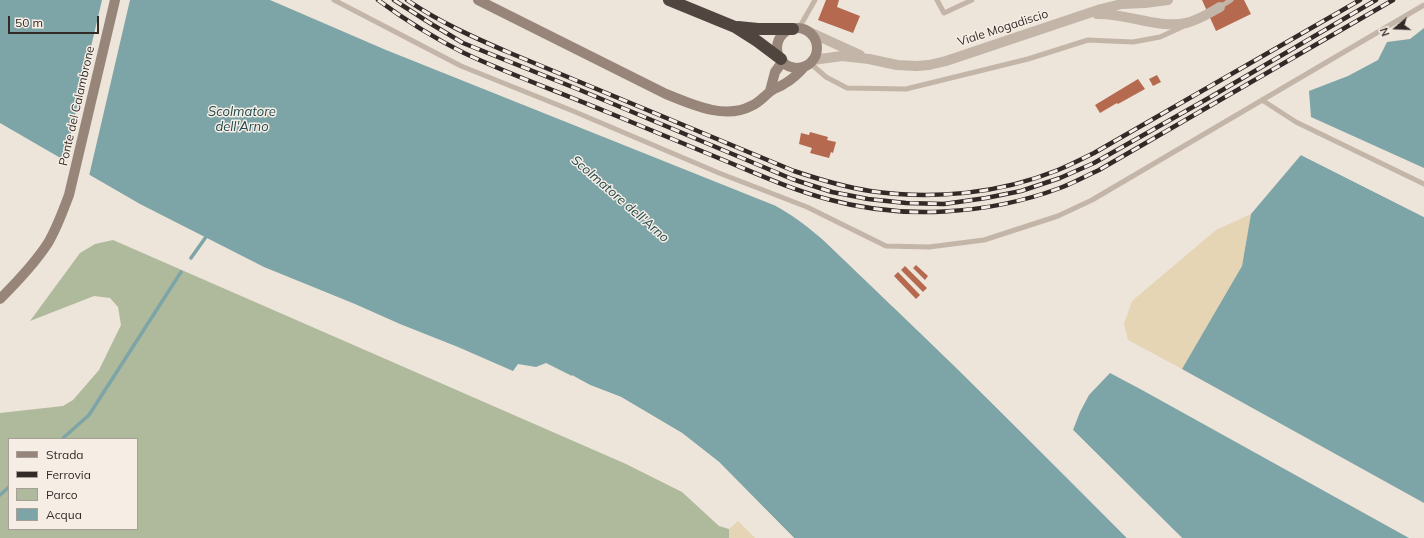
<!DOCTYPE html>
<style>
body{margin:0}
#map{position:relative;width:1424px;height:538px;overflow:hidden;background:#ede4da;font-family:Mulish,sans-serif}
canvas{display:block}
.legend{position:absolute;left:8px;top:438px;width:130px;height:92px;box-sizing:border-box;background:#f6eee5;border:1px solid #a7a099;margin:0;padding:5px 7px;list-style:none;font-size:12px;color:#312a27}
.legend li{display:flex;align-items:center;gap:8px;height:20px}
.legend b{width:20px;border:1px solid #a7a099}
.north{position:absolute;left:1376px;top:8px;width:40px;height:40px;-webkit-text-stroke:3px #f6eee5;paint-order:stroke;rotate:251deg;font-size:11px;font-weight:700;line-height:16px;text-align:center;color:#312a27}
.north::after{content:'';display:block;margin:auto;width:14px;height:18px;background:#312a27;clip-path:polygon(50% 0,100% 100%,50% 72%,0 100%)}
.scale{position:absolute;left:8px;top:16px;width:91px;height:18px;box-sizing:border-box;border:2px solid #312a27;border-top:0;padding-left:5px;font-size:12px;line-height:14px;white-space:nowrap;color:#312a27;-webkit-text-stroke:3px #f6eee5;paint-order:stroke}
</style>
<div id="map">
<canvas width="1424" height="538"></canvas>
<ul class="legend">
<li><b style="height:5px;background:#978579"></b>Strada</li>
<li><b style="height:5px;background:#312a27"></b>Ferrovia</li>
<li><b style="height:11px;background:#afba9c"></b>Parco</li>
<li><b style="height:11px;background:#7da4a6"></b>Acqua</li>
</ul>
<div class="north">N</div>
<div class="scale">50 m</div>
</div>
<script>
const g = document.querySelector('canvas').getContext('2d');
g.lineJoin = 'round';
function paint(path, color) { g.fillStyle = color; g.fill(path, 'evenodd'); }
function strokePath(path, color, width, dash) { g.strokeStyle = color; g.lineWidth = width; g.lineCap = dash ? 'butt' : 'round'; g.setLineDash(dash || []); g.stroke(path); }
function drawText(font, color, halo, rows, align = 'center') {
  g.font = font + ' Mulish,sans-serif'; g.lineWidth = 3; g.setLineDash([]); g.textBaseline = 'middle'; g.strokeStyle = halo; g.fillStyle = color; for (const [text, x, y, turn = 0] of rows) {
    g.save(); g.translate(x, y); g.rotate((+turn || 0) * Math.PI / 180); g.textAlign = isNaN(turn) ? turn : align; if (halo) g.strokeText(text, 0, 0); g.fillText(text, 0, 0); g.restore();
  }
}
paint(new Path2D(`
 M113,240l513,224 56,28 37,34 10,3v9h-729v-125l63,-7 10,-6 26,-30 22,-45 -3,-18 -8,-9 -16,-2 -64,25 50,-68 15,-9zM9,439h128v90h-128z`), '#afba9c');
paint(new Path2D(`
 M1251,214l-9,52 -60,103 -54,-29 -4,-16 8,-23 84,-71z
 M738,521l17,17h-26v-9z`), '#e5d5b4');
paint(new Path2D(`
 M0,0h270l116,50 390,156c45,25 85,70 123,106 77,75 153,150 228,226h-333l-75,-76 -37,-29 -61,-36 -31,-12 -44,-22 -10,4 -18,-3 -5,7 -55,-24 -58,-23 -45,-20 -91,-37 -124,-63 -140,-81z
 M1424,28v140l-113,-51 -2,-26 39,-15 30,-16 9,-18 23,-3z
 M1301,155l123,62v286l-242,-134 60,-103 9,-52z
 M1110,373l32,17 267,148h-227l-109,-108 7,-18 9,-17z`), '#7da4a6');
paint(new Path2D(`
 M102,0h28l-41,176 -25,-14z
 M1299,154h3l122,60v3z
 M777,204l16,9 30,23 144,139 162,163h-2l-161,-161 -145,-139 -29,-24 -16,-8z
 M572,375l18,10 31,12 61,36 37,29 75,76h-3l-73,-75 -38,-29 -60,-35 -30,-13 -18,-9z
 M1072,428l1,2 109,108h-2l-90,-88 -18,-19z`), '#ede4da');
strokePath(new Path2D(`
 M191,258l17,-24
 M62,439l27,-24 92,-143
 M0,495l9,-8`), '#7da4a6', 3.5);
paint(new Path2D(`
 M826,0h13l-2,7 23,9 -7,17 -35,-13z
 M1202,0h42l7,14 -35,17z
 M1157,75l4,7 -8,4 -4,-7z
 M1138,79l7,10 -27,15 -1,-1 -17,10 -5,-8z
 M810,132l18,5 -1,3 9,2 -3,11 -2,-1 -2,6 -19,-5 2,-5 -13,-4 2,-11 8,2z
 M916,265l12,11 -3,4 -12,-12z
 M905,266l22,22 -4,4 -22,-22z
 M898,272l22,23 -4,4 -22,-23z`), '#b56a50');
strokePath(new Path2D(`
 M334,0l127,66 112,45 146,62 88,34 79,39 43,1 55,-7 74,-24 34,-16 332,-195
 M937,0l7,13 28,-13
 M1220,7l11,-7
 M799,28l16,-28
 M810,63l16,14 21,11 59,1 122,-30 60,-19 45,2 27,-5 22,-10
 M1262,100l34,22 128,62`), '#c3b5a8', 5);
strokePath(new Path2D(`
 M1097,14c29,-1 61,15 89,9 13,-3 23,-10 34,-16
 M805,30l55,25
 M813,60l29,-4 27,3 28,6 20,1 12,-1 17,-4 155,-52 21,-5 23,-1 23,-3`), '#c3b5a8', 10);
strokePath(new Path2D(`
 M478,0l188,94c25,10 59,26 85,12 8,-3 13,-10 20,-15 4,-3 9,-4 13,-7 9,-5 15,-11 21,-18
 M777 48a20 20 0 1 1 40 0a20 20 0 1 1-40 0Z
 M770,91l5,-19 8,-11
 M0,299c17,-17 35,-36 48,-56 9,-15 15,-32 21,-48l46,-195`), '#978579', 10);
strokePath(new Path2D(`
 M669,0l66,27 22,14 24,18
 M738,27l20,2h35`), '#51453f', 12);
const rail = new Path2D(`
 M378,0c27,20 56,38 86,53 47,22 95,39 143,59 42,17 84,35 126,52 31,13 61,26 94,35 75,21 160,16 233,-11 13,-5 26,-12 39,-18l294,-170
 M394,0l39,25 30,18 117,47 212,89 40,13 36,7 38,4 38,1 42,-6 35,-7 39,-13 34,-15 113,-64 169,-99
 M407,0c32,22 68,38 103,53l284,118c24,8 50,16 76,20 63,9 129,3 188,-21 12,-5 24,-11 36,-17l266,-153`);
strokePath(rail, '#312a27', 4.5);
strokePath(rail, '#f6eee5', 3, [9]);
drawText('12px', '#312a27', '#f6eee5', [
 ["Viale Mogadiscio",1003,28,-18],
 ["Ponte del Calambrone",77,106,-77]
]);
drawText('italic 13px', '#22494d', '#f6eee5', [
 ["Scolmatore",242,112],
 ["dell'Arno",242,127],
 ["Scolmatore dell'Arno",620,199,41]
]);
</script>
